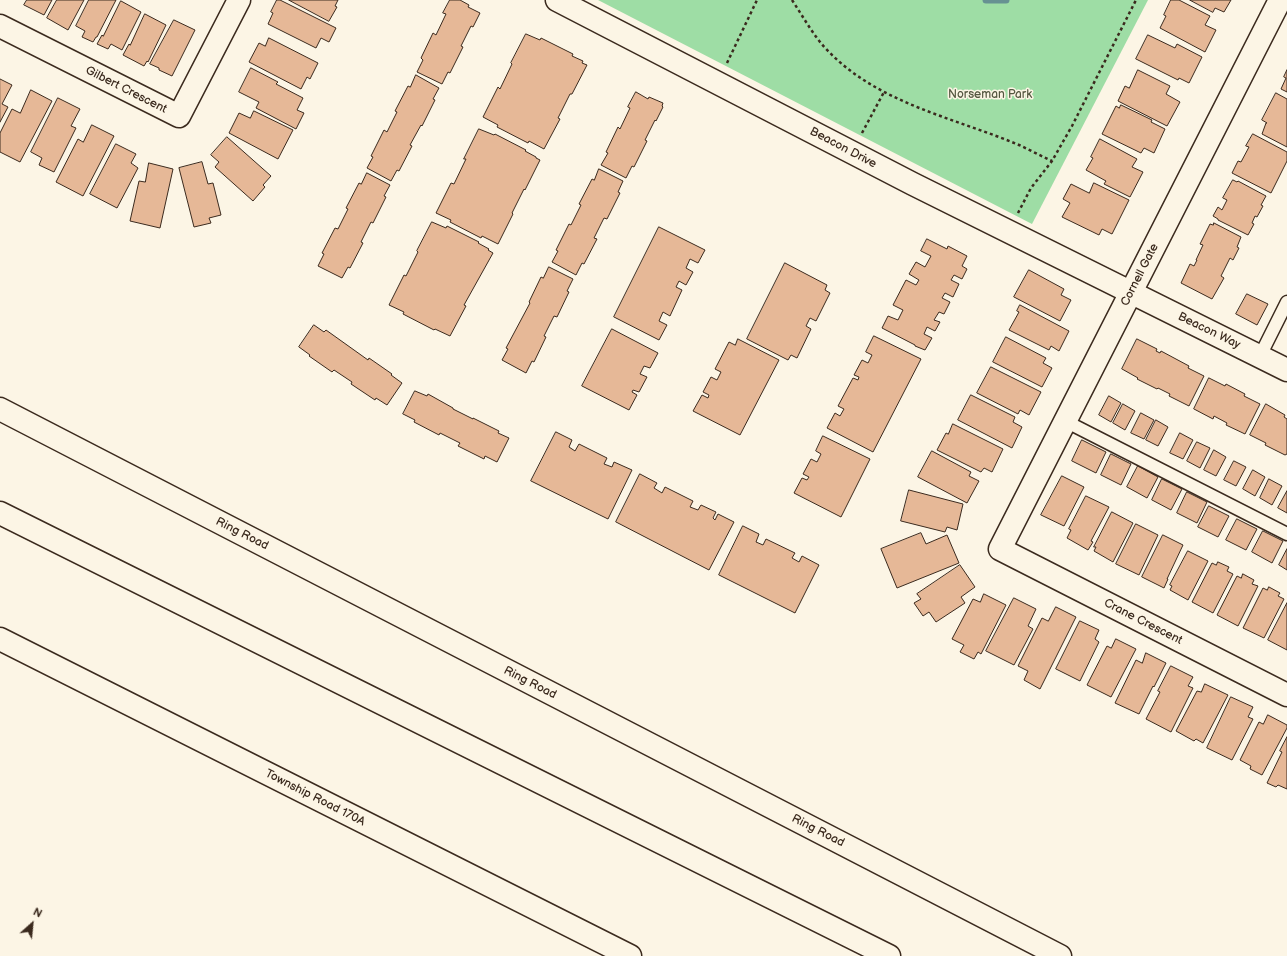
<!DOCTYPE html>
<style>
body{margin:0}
#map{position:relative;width:1287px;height:956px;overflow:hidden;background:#fcf5e5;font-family:"Balsamiq Sans",sans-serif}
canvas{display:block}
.north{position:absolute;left:12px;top:904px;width:40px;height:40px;-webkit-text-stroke:3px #fcf5e5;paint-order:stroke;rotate:27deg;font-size:11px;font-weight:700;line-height:16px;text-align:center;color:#3b2a1e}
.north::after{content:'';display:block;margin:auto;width:14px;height:18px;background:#3b2a1e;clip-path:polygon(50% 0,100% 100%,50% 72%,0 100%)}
</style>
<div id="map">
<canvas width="1287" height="956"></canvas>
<div class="north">N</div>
</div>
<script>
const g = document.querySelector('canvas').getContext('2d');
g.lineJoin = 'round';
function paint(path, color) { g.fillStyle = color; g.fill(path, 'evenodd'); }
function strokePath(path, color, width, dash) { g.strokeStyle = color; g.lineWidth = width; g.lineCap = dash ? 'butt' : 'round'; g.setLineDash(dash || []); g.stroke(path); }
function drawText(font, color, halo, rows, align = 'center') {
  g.font = font + ' "Balsamiq Sans",sans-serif'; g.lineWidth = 3; g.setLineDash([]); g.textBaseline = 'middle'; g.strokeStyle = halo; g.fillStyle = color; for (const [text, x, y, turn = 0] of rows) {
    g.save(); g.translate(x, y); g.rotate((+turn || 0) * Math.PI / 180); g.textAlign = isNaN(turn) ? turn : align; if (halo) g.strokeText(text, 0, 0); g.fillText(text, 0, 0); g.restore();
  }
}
paint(new Path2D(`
 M598,0h550l-116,224z`), '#9edda5');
strokePath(new Path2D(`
 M986,0h20`), '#679192', 7);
const building = new Path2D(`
 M27,0h25l-8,15 -20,-10z
 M57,0h27l-16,30 -21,-12z
 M89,0h27l-19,37h-1l-3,5 -11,-5 3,-6 -9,-5z
 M277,0h3l56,28 -7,14 -8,-4 -5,10 -48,-24 5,-11 -2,-1z
 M289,0h49l-3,6 2,1 -8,14z
 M450,0h10l9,5 -1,2 12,6 -7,14 -2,-1 -10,20 2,1 -13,26 -2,-1 -6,12 -25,-12 6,-12 -2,-2 12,-25 3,2 10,-21 -3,-1z
 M1171,0h8l31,16 -5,9 11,5 -11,22 -45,-24 6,-12 -2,-1z
 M1190,0h41l-7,12 -9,-4 -2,4z
 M121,1l20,11 -19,38 -11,-6 -3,5 -11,-5 5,-9 1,1z
 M145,14l21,11 -18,37 -1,-1 -3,5 -21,-11 6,-11 1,1z
 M174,20l21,10 -23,46 -13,-6v-2l-9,-4z
 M526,34l14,6 1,-2 32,16 -1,2 11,5 -1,2 5,2 -15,29h-2l-12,24 2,1 -16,30 -15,-8 -1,2 -31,-16 1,-2 -15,-8 15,-30 2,2 12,-25 -1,-1z
 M1148,35l27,13 2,-4 25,13 -13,26 -10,-5 -1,2 -42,-21z
 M269,38l49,25 -8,16 -3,-2 -6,12 -52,-27 10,-19 6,3z
 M251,68l27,14 -2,2 27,14 -6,12 7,3 -8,16 -40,-21 3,-6 -20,-10z
 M1138,70l32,16 -4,8 14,8 -13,24 -49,-25 7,-15 4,2z
 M1287,70v22l-6,-3 5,-11 -2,-1z
 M416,75l23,13 -6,11 2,1 -13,26 -1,-1 -11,20 2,1 -13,25 -2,-1 -6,11 -24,-13 6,-11 -2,-1 13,-26 3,2 10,-20 -2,-1 13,-25 2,1z
 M0,79l12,6 -10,19 6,3 -8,15z
 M31,90l21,11 -32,61 -20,-10v-19l12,-24 8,4z
 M636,92l12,7 1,-2 14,6 -1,3 1,1 -7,14 -1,-1 -10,20 2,1 -13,26 -2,-1 -6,12 -25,-13 7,-12 -2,-1 12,-25 2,2 10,-21 -2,-1z
 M1276,93l11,6v48l-25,-13 4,-11h1l-5,-3z
 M58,98l22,11 -9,17 5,2 -22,44 -15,-7 3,-7 -11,-6z
 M1121,105l31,15 -1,2 14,7 -11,24 -10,-5 -3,5 -39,-19 14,-28 3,2z
 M254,111l39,19 -15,29 -49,-26 10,-20 11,5z
 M92,125l22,11 -31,60 -27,-14 22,-43 5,3z
 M479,129l15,6 1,-1 31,16 -1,1 11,6v1l4,2 -15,30 -1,-1 -12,24 1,1 -15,30 -16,-8 -1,2 -31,-16 1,-2 -15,-7 15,-30 3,1 12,-25h-2z
 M1253,134l34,18v9l-16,32 -39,-20 6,-12 3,1 8,-15 -3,-1z
 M227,137l44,39 -8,9 2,2 -12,14 -38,-34 4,-5 -8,-7z
 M1100,139l37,20 -5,8 11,5 -13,25 -26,-13 2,-3 -20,-11 7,-12 -2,-1z
 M116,144l20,10 -5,9 7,5 -21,40 -27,-14z
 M202,162l6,22 5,-1 8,32 -12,3 2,5 -17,4 -15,-59z
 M149,163l24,6 -13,59 -30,-7 9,-40 6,1z
 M599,169l24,12 -5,11 2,1 -13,26 -3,-1 -10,20 3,1 -13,25 -2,-1 -6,12 -24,-13 6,-11 -2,-1 13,-26 2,1 10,-20 -2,-1 13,-25 2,1z
 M367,173l23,12 -6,11 2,1 -13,26 -2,-1 -10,20 2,1 -13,25 -2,-1 -6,11 -24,-12 6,-12 -2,-1 13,-25 3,1 10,-20 -2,-1 13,-25 2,1z
 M1233,180l4,2 1,-1 28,15 -5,9 2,1 -6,11 -2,-1 -3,7 2,1 -6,11 -30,-15v-1l-5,-3 5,-9 4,3 5,-10 -4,-2z
 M1094,183l35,17 -17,34 -10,-5 -3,6 -37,-18 8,-14 -7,-4 8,-15 18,9z
 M432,222l14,6 1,-2 32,16 -1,1 11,6 -1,1 5,3 -29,52 2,1 -16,30 -15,-7 -1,1 -31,-16 1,-2 -15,-7 15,-30 2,1 12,-24 -1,-1z
 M1214,223l27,14 -4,10 2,1 -6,12 -3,-2 -9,18 3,2 -12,21 -31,-16 9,-19 4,2 3,-6h-1l7,-15 -3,-1 10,-20 3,1z
 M659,227l46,23 -7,13 -8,-4 -4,9 7,4 -7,13 -7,-4 -3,6 6,3 -12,26 -7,-4 -4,9 8,4 -8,15 -45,-23z
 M927,239l20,10 1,-3 19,10 -5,10 5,3 -5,10 -8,-4 -3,5 8,4 -6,13 -8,-4 -3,5 8,4 -6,12 -5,-2 -5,8 6,2 -5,9 -8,-4 -3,7 8,4 -7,12 -10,-4v-1l-33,-17 6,-12 10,4 5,-10 -10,-5 13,-25 10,5 3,-5 -10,-6 7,-12 9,5 6,-11 -10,-5z
 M785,263l42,22 -2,5 5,3 -14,28 -6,-3 -4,8 5,3 -14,29 -6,-3 -3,5 -41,-21z
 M549,267l24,12 -6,12 2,1 -12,25 -3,-1 -10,20 2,1 -12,25 -2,-1 -6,12 -24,-13 6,-11 -2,-1 24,-45 -1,-1 12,-25 2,1z
 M1029,270l35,19 -3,6 10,5 -11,21 -46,-24z
 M1247,294l21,10 -11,21 -21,-11z
 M1020,305l49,26 -10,20 -8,-5 -2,4 -40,-20 10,-18 -2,-1z
 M314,325l10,7 2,-2 42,30 1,-2 23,16 -1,1 11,8 -15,22 -11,-7 -1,2 -24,-16 1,-2 -18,-12 -2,2 -23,-16 1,-1 -11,-8z
 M612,329l46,24 -8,15 -6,-2 -4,8 7,3 -8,15 -6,-2 -1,2 5,3 -8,15 -47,-24z
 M874,336l47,23 -48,93 -46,-24 8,-15 5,3 4,-7 -6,-3 15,-28 5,2 1,-3 -5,-2 8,-15 6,3 4,-8 -6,-3z
 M1006,337l40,21 -3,5 9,5 -10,19 -49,-25z
 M738,339l41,21 -39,75 -47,-24 9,-16 6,3 1,-3 -6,-3 8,-15 6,3 4,-8 -6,-3 14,-27 6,3z
 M1137,339l20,10 -1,2 4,2 1,-2 28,15 -1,2 16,8 -15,30 -20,-10 1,-2 -12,-6 -1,1 -20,-10 1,-1 -16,-9z
 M991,367l50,25 -12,23 -9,-5 -2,4 -41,-21z
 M1209,378l16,8 1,-2 19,10 -1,2 16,8 -15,30 -19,-9 1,-2 -13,-7 -1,3 -19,-10z
 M415,391l12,5 1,-2 25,14v1l20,10v-1l26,13 -1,2 11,5 -12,24 -12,-6 -1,3 -26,-13 2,-3 -20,-10 -1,2 -25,-13 1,-2 -12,-6z
 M971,395l44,22 -2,5 9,5 -10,21 -54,-28z
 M1109,396l12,7 -10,19 -12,-7z
 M1123,404l12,7 -10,19 -12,-7z
 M1266,404l19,11 -1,2 3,2v35l-2,1 -20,-10 1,-2 -16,-8z
 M1141,413l13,7 -10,19 -13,-6z
 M1156,420l12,7 -10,19 -12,-6z
 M953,424l50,25 -11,23 -8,-4 -3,4 -44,-22 9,-17 2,1z
 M556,432l16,8 -3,7 6,4 4,-7 28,14 -3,6 8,3 2,-5 18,8 -24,49 -77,-38z
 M1180,433l13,7 -10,19 -13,-6z
 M823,436l47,23 -29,58 -47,-24 8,-15 5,2 2,-3 -6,-3 8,-15 6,3 4,-8 -5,-3z
 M1082,440l24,12 -10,21 -24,-12z
 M1197,442l13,6 -10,20 -13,-7z
 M1214,450l12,7 -10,19 -12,-6z
 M932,451l39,21 -2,4 10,5 -12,22 -49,-26z
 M1111,454l20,10 -10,21 -20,-10z
 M1234,461l12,6 -10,19 -12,-6z
 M1138,466l20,11 -11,21 -20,-11z
 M1253,470l12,7 -10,19 -12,-7z
 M640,474l17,9 -3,5 8,5 3,-6 28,14 -3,6 8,3 3,-5 15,7 -3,6 2,2 3,-6 16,8 -25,48 -93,-48z
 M1062,476l22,11 -20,39 -23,-11z
 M1162,479l20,10 -11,21 -19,-10z
 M1269,479l13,7 -10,19 -12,-7z
 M909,490l54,14 -6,26 -10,-3 -2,5 -44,-11z
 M1287,491v22l-9,-5z
 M1187,492l20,10 -10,21 -20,-10z
 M1086,496l23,11 -18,34 2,1 -5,8 -21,-12 4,-8 -2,-1z
 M1209,506l20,10 -11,21 -20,-10z
 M1112,512l21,11 -20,39 -19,-11 2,-4h-2z
 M1237,519l20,10 -11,21 -20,-10z
 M1136,524l22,11 -19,40 -23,-11z
 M743,526l16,8 -3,8 7,3 3,-6 29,14 -3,5 7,4 3,-6 17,9 -24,48 -76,-38z
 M1263,531l20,10 -11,22 -20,-11z
 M921,533l5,11 21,-9 12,28 -62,25 -16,-39z
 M1163,535l20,10 -16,34h1l-4,9 -22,-11z
 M1287,549v21l-8,-5z
 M1188,551l20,10 -20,39 -18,-10 2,-4 -2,-1z
 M1218,562l11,5 -2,4 6,3 -20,39 -21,-11 20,-39 4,2z
 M960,565l15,22 -14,10 4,6 -29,19 -7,-10 -6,4 -9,-13 7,-4 -4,-5z
 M1243,574l11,6 -2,4 6,2 -20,40 -21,-11 20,-39 4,2z
 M1269,587l11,6 -2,3 6,3 -20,39 -21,-10 20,-40 4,2z
 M984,594l22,11 -25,49 -3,-2 -4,7 -14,-7 4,-7 -12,-6 21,-40 7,3z
 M1014,598l22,11 -8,17 5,3 -19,36 -28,-14z
 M1287,603v47l-19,-10z
 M1056,607l20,10 -36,72 -16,-9 4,-9 -10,-5 24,-48 6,3z
 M1080,621l19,9 -4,9 4,3 -19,39 -24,-12z
 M1116,639l20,10 -25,48 -24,-12 20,-39 4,2z
 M1146,653l20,10 -12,24 -1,-1 -14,28 -24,-11 21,-43 6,3z
 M1171,666l22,11 -5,9 5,2 -22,44 -25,-13 14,-27 -2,-1z
 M1205,684l23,11 -25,48 -7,-4 -2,2 -18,-10 21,-40 4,1z
 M1231,697l22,10 -5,10 5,2 -21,41 -25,-12z
 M1268,715l19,10v3l-25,47 -12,-6 1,-3 -11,-6 19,-38 4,2z
 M1287,737v52l-9,-4 -2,2 -9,-4 15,-31 -2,-1z`);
paint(building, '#e6b897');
strokePath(building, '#3b2a1e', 1);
const service = new Path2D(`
 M1260,356l27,-54
 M1065,421l222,113`);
const minor = new Path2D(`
 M557,0l356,184 374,186
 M1280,0l-280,549 287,146
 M0,26l179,90 60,-116
 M0,639l630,317`);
const motorway = new Path2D(`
 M0,409l1060,547
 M0,513l889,443`);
strokePath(service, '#3b2a1e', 15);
strokePath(minor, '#3b2a1e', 25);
strokePath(motorway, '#3b2a1e', 25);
strokePath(new Path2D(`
 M792,0c12,18 22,37 37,52 51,52 126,66 190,93 11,5 22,11 33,16
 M727,63l30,-63
 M862,133l22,-41
 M1018,213l13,-25 21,-27 20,-35 64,-126`), '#3b2a1e', 2.5, [3, 3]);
strokePath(service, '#fcf5e5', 12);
strokePath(minor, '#fcf5e5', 22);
strokePath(motorway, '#fcf5e5', 22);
drawText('12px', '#3b2a1e', '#fcf5e5', [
 ["Gilbert Crescent",126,90,27],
 ["Beacon Drive",843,148,28],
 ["Cornell Gate",1140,275,-63],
 ["Beacon Way",1209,331,26],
 ["Ring Road",242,534,27],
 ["Crane Crescent",1143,622,27],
 ["Ring Road",530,683,27],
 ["Township Road 170A",315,798,27],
 ["Ring Road",818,831,27]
]);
drawText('12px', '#545740', '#fcf5e5', [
 ["Norseman Park",990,95]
]);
</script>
